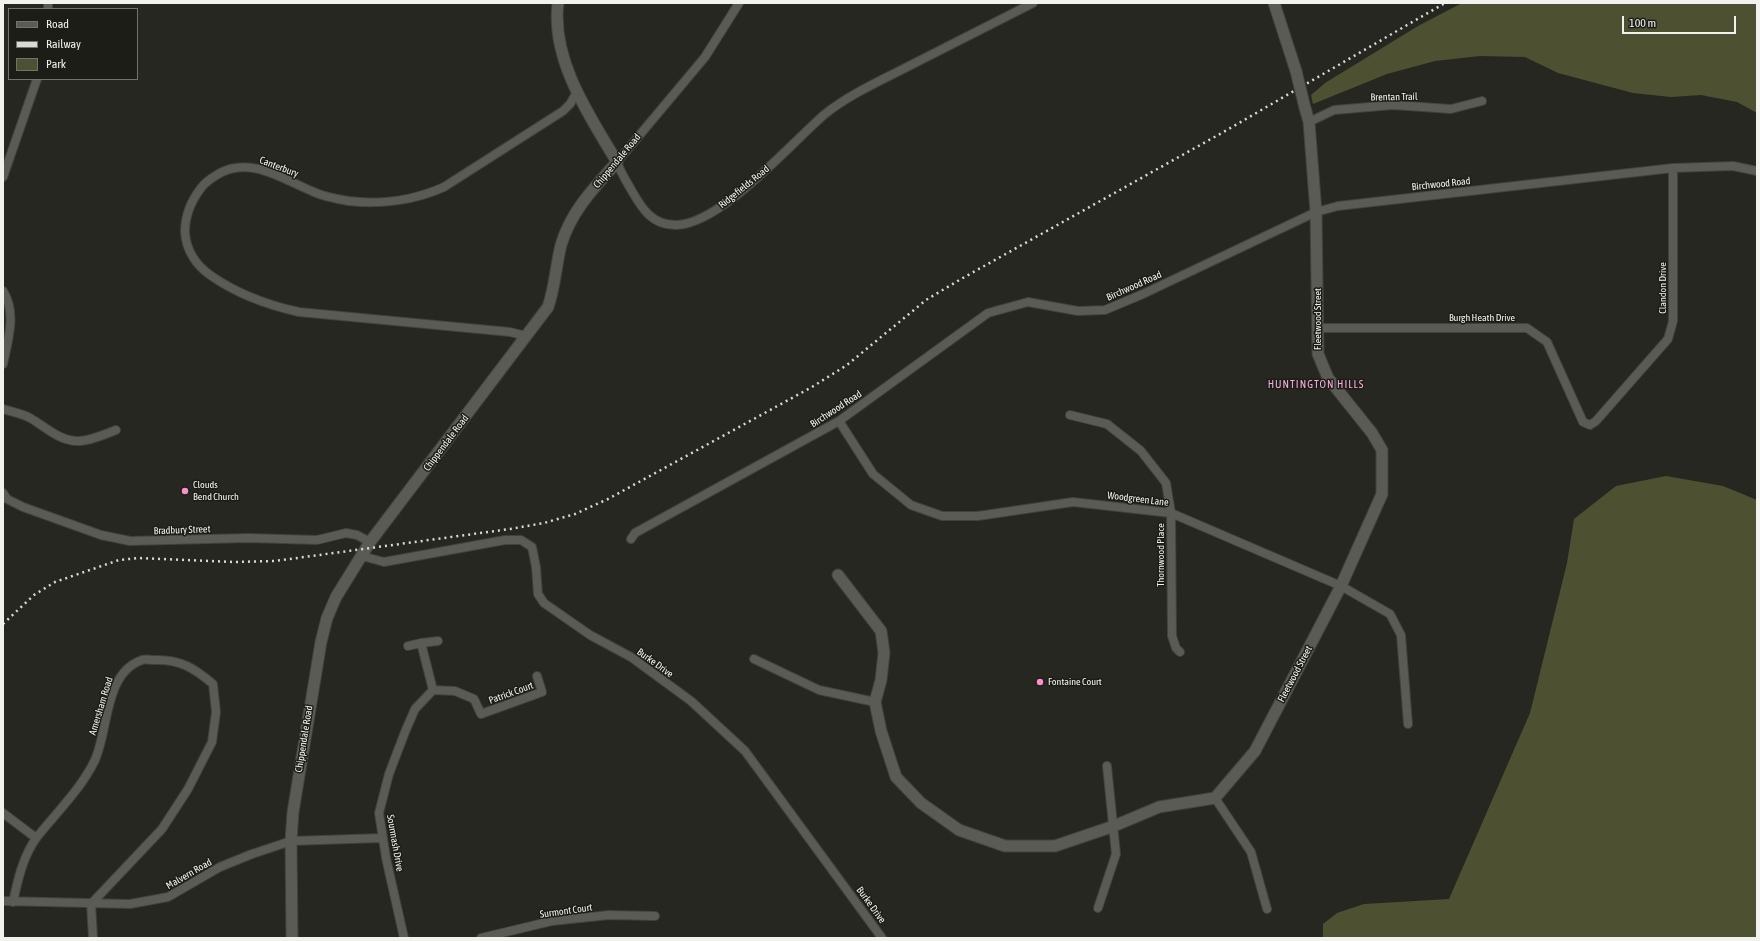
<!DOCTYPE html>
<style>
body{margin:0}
#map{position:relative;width:1760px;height:941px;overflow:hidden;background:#272721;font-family:"Asap Condensed",sans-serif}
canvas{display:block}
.frame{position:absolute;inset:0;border:4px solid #f1f1ee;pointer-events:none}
.legend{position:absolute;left:8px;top:8px;width:130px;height:72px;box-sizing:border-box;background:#1d1d18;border:1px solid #72726e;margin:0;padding:5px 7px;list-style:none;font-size:12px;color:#f1f1ee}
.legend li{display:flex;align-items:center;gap:8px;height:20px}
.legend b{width:20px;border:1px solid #72726e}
.scale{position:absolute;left:1622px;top:16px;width:114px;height:18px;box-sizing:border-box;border:2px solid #f1f1ee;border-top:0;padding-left:5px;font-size:12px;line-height:14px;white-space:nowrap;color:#f1f1ee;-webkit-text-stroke:3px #1d1d18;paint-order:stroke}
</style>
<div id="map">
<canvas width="1760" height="941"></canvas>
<div class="frame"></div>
<ul class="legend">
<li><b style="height:5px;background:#5a5b54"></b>Road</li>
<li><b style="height:5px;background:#d9d9d6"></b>Railway</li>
<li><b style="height:11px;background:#4e5032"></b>Park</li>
</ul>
<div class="scale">100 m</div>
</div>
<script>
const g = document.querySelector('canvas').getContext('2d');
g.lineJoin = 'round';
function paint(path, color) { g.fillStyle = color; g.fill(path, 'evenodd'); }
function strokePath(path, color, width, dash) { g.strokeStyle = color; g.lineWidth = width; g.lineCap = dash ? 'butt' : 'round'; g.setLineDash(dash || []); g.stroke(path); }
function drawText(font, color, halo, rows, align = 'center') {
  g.font = font + ' "Asap Condensed",sans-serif'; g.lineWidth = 3; g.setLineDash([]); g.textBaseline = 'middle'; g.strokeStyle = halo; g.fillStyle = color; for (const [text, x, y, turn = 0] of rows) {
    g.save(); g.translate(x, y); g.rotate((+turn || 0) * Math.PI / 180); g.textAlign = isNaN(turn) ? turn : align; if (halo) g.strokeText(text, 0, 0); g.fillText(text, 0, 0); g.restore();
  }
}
paint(new Path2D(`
 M1462,3h295v110l-20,-11 -36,-7 -30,2 -38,-4 -75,-20 -33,-16 -45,-1 -45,5 -48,13 -74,30 -2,-9 14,-12 93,-57z
 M1666,476l57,10 34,14v438h-434v-14l14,-11 27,-9 85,-5 81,-186 37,-150 7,-44 42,-33z`), '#4e5032');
const street = new Path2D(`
 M48,3v6
 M739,3l-34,54 -88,105c3,9 7,15 12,24 11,19 21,40 48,39 45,-2 113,-81 148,-111 25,-20 55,-33 84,-48 41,-21 83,-42 124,-63
 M1309,122l25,-12 59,-5 58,4 31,-8
 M3,177l34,-98
 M3,291c14,22 5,49 0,73
 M1318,328h209l20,14 36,80 7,3 6,-4 72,-82 5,-18v-153
 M526,336l-16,-4 -211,-20c-32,-7 -62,-18 -89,-37 -14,-10 -24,-25 -25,-43 0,-17 6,-31 16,-44 5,-7 12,-11 19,-15 32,-17 64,7 94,19 10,5 23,7 35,9 32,4 66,-1 95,-14l119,-76 7,-7 7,-12
 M3,409c9,3 19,4 27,9 16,9 30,24 50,23 13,-1 25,-7 36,-11
 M1070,415l37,9 34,27 25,32 5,30 1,123 4,12 4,4
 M839,421l34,53 38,31 31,11h36l95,-14 98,11 170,73 49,28 11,21 7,89
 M3,493l4,6 16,8 78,28 29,6 118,-3 69,2 29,-7 11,2 13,7
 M631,539l4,-6 204,-112 149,-108 40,-11 50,9 27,-1 38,-16 173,-82 22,-6 335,-38 60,-2 24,5
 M362,556l22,6 121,-22h16l11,7 4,20 2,27 6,9 46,32 41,22 60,44 54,50 137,187
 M421,643l17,-2
 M408,646l13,-3 12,47
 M754,659l65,31 56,12
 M433,690l22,1 19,8 7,15 61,-22 -5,-16
 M1215,798l36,54 16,57
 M3,813l33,25
 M3,901l127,3 38,-7 52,-30 32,-13 39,-13 91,-3
 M13,902c5,-23 10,-46 24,-65 20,-25 44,-48 58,-77 14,-31 9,-87 47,-100 3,-1 8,0 12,0 26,-1 40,8 59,24l3,28 -4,30 -24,47 -26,40 -71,75 2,34
 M1098,908l18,-54 -9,-88
 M404,938l-18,-80 -7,-45 10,-39 16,-42 10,-23 18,-19
 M481,938l71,-17 57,-6 46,1`);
const secondary = new Path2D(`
 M1274,3l22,68
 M838,575l43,56 3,22 -3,27 -6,22 6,29 15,46 25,26 38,27 46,16h50l59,-20 45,-19 56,-9 40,-47 86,-165 41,-92v-44l-10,-17 -44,-55 -10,-24 -2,-142 -7,-90 -4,-14
 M292,938l-1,-97 2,-29 28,-170 6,-24 9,-21 34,-55 178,-235c7,-20 8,-42 13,-62 10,-34 33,-57 56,-83 -28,-47 -66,-102 -59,-159`);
strokePath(street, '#42423d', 10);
strokePath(secondary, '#42423d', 13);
strokePath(street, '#5a5b54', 8);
strokePath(secondary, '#5a5b54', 11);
strokePath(new Path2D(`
 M3,624l31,-29 21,-13 64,-22 20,-2 94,4 42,-1 235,-32 34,-6 31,-9 33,-15 204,-112 35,-22 79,-65 35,-21 266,-149 218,-127`), '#d9d9d6', 2.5, [2, 4]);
const secondaryBridge = new Path2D(`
 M1296,71l9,37`);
strokePath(secondaryBridge, '#42423d', 13, []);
strokePath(secondaryBridge, '#5a5b54', 11);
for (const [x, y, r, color] of [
 [185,491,4,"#f790cd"],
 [1040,682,4,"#f790cd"]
]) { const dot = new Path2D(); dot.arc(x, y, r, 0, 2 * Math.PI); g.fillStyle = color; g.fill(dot); strokePath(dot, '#1d1d18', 1.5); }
drawText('10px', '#f1f1ee', '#1d1d18', [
 ["Brentan Trail",1394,97,-1],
 ["Chippendale Road",617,161,-50],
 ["Canterbury",279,167,21],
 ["Birchwood Road",1441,184,-6],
 ["Ridgefields Road",744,187,-39],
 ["Birchwood Road",1134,286,-24],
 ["Clandon Drive",1663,288,-90],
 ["Burgh Heath Drive",1482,318],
 ["Fleetwood Street",1318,319,-90],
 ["Birchwood Road",836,409,-33],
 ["Chippendale Road",446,443,-53],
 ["Woodgreen Lane",1138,499,7],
 ["Bradbury Street",182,530,-2],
 ["Thornwood Place",1161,555,-90],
 ["Burke Drive",655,663,36],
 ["Fleetwood Street",1295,674,-62],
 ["Patrick Court",511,693,-20],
 ["Amersham Road",101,706,-73],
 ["Chippendale Road",304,739,-81],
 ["Sourmash Drive",395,843,80],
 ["Malvern Road",189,874,-30],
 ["Burke Drive",871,905,54],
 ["Surmont Court",566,911,-8]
]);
drawText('10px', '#f1f1ee', '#1d1d18', [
 ["Clouds",193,485],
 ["Bend Church",193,497],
 ["Fontaine Court",1048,682]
], 'left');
g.letterSpacing = '1px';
drawText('11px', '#f7add7', '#1d1d18', [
 ["HUNTINGTON HILLS",1316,385]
]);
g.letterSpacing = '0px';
</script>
